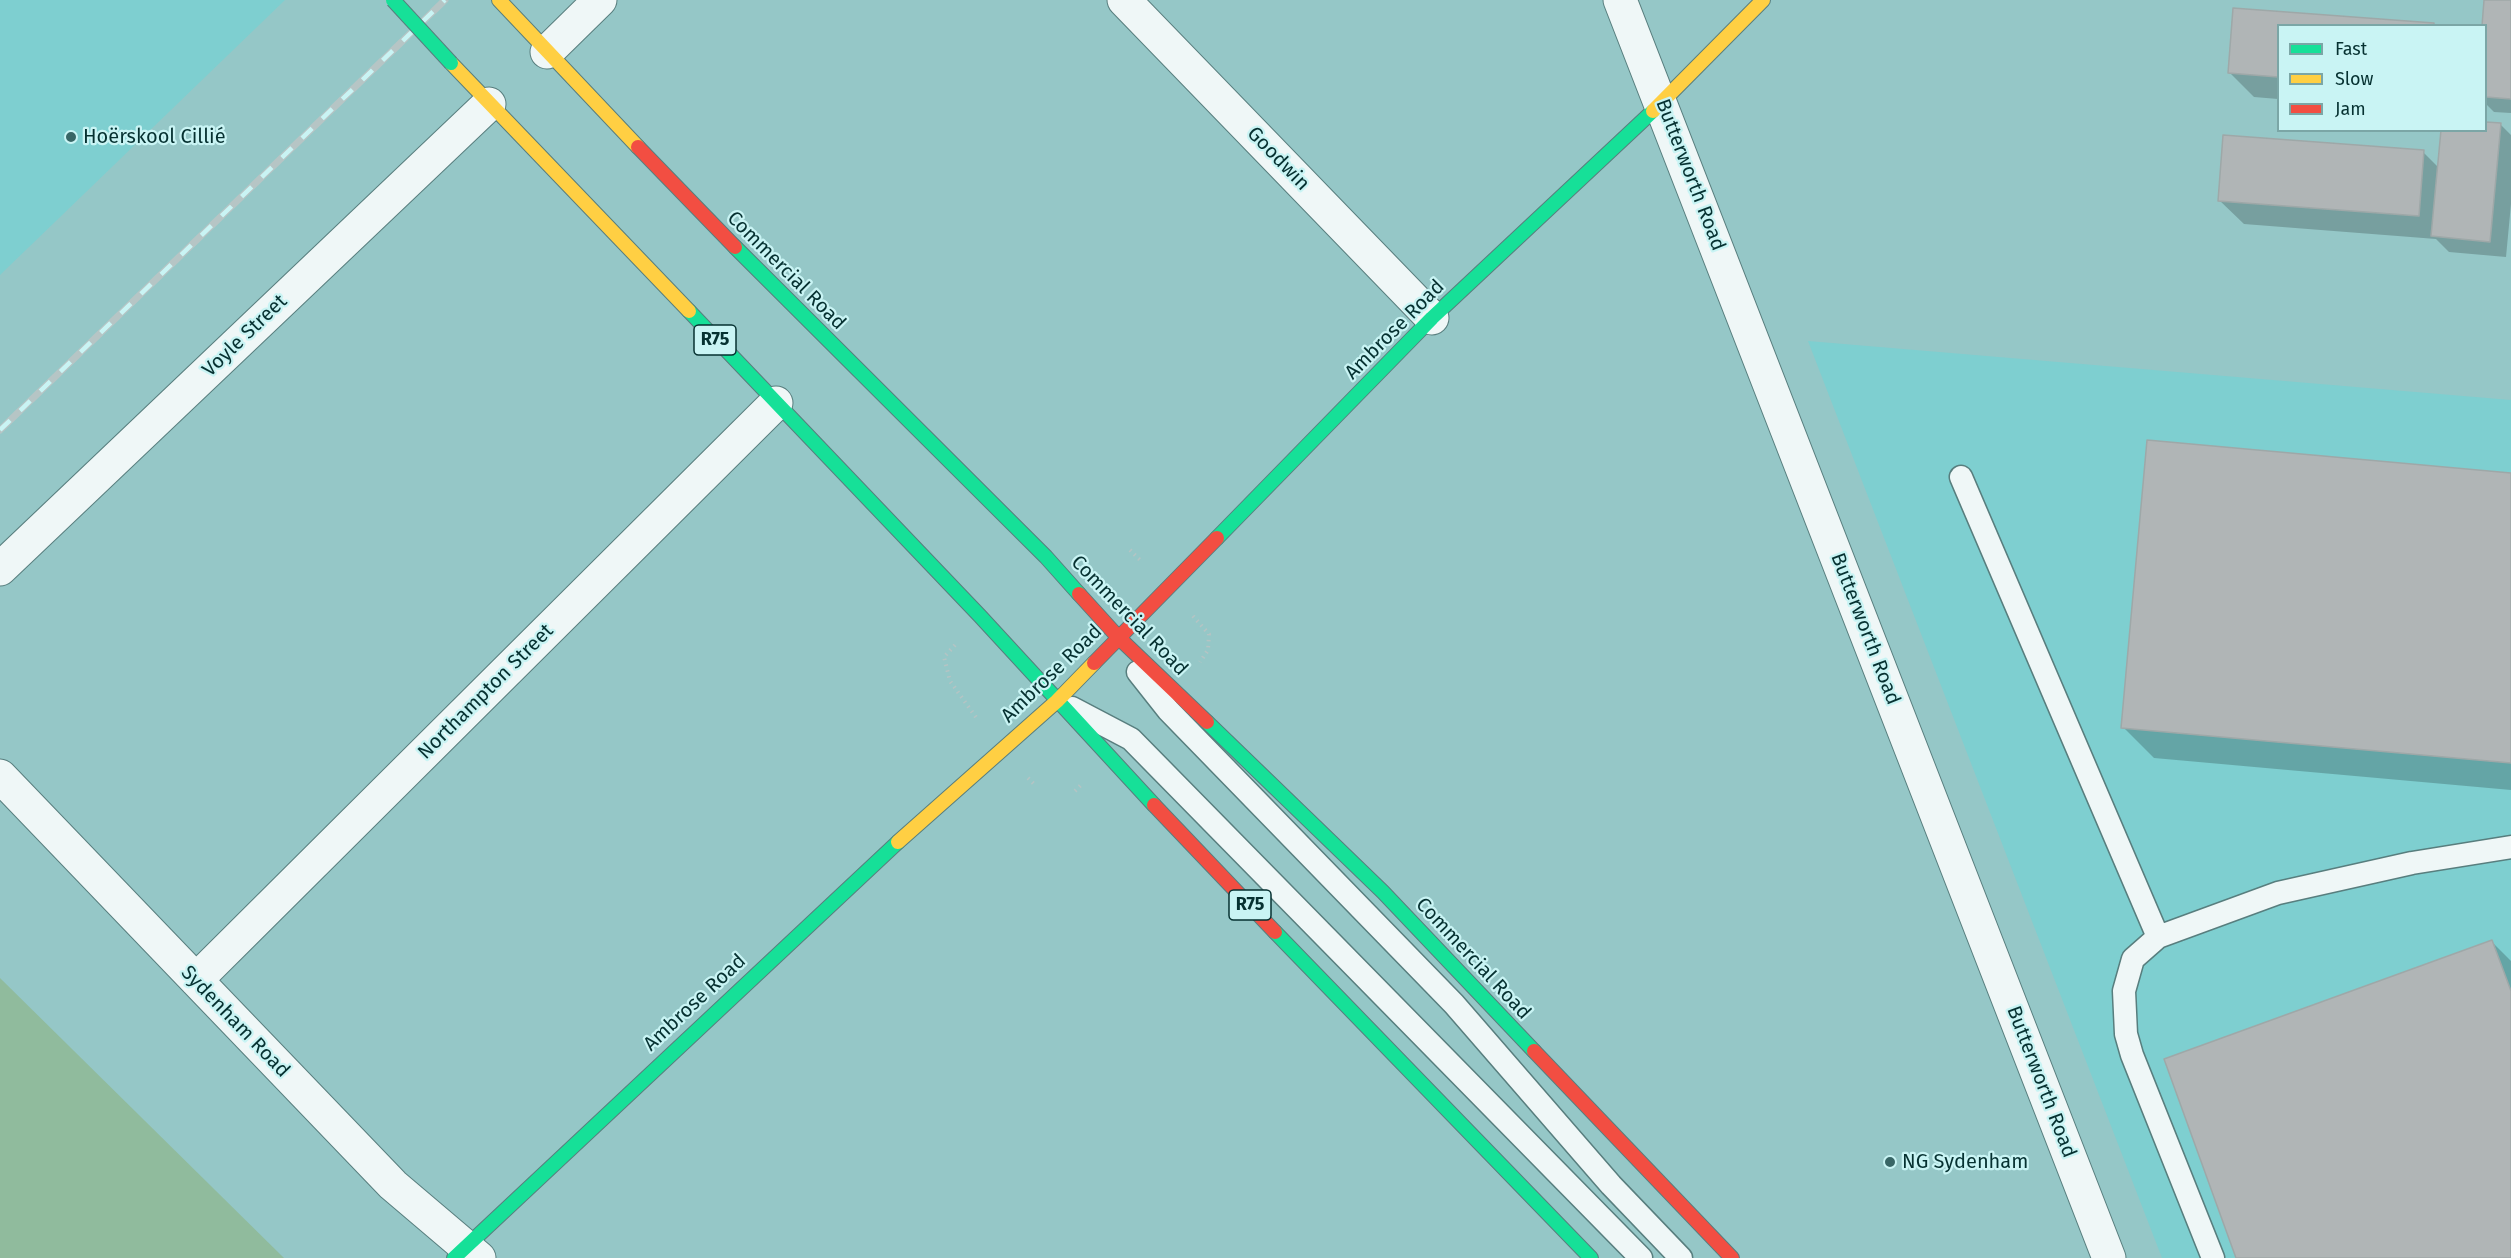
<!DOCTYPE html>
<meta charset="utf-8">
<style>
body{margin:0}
#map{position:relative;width:2511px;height:1258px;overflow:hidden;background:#95c7c7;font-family:"Fira Sans",sans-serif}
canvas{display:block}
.legend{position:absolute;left:2277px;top:24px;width:210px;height:108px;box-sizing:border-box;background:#c9f4f4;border:2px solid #7ba6a6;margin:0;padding:8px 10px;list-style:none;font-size:18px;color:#063131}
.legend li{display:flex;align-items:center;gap:12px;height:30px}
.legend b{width:30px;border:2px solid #7ba6a6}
</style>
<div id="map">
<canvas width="2511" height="1258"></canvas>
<ul class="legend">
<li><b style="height:8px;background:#16e098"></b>Fast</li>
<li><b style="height:8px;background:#ffcf43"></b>Slow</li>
<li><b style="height:8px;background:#f24e42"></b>Jam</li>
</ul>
</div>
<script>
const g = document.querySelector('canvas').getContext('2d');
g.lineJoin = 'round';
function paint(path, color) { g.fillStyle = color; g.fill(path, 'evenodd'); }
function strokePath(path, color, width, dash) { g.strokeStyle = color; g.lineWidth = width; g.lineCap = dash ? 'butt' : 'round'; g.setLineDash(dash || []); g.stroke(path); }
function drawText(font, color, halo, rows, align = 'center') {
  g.font = font + ' "Fira Sans",sans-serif'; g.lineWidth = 4.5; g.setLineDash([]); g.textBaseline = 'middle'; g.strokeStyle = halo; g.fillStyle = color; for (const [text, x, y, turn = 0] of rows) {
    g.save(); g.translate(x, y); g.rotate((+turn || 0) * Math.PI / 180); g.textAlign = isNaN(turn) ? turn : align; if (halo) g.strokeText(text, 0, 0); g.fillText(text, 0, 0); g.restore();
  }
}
paint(new Path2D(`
 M0,0h285l-285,275z
 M1808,341l703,59v858h-349z`), '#7ecfd0');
paint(new Path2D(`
 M0,978l284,280h-284z`), '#90bb9d');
paint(new Path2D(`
 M2485,0h26v113l-17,-1 -8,-8z
 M2235,9l199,15 1,2h-157v73l-24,-2 -24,-24z
 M2486,123l14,1 11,11v69l-5,53 -57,-5 -13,-13 -192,-15 -25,-24 204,-48 16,16 47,-38z
 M2511,475v315l-357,-32 -31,-31z
 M2492,942l19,19v297h-273z`), '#0003');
const building = new Path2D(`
 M2484,0h27v99l-25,-2v-71h-4z
 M2233,8l201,15v3h-156v51l-50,-4z
 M2486,122l15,1 -11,119 -59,-6 10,-106h45z
 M2223,135l201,15 -5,66 -201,-15z
 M2147,440l364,33v290l-390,-35z
 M2492,940l19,51v267h-275l-72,-199z`);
paint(building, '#b0b5b6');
strokePath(building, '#9ea8a8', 1.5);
const lane = new Path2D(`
 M1961,477l197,460
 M1138,672l30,38 286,294 157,181 70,73
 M1072,708l59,31 510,519
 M2213,1258l-81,-203 -6,-21 -2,-43 9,-32 25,-22 120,-44 134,-30 99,-16`);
const street = new Path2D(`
 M1124,0l308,318
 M1620,0l489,1258
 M547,52l53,-52
 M0,569l489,-465
 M0,776l393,409 86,73
 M196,980l580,-577`);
const fast = new Path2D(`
 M735,247l311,310 33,37
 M689,311l291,305 174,189
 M1217,538l215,-220 221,-207
 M1207,722l176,170 151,159
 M1275,932l316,326
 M454,1258l444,-416`);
const slow = new Path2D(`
 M499,0l139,147
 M451,63l238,248
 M1653,111l110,-111
 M898,842l159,-141 37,-38`);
const jam = new Path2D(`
 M638,147l97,100
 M1079,594l39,43 89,85
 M1094,663l123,-125
 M1154,805l121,127
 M1534,1051l198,207`);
strokePath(lane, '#587e7e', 25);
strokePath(street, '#587e7e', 35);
strokePath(fast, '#587e7e', 16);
strokePath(slow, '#587e7e', 16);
strokePath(jam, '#587e7e', 16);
strokePath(new Path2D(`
 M1130,550l10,10
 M1193,616l16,18 -1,16 -8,12
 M955,645l-11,12 6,24 28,39
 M1028,778l8,8
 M1075,791l8,-8`), '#b4c4c4', 4, [1.5, 4.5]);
strokePath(lane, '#eff7f7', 22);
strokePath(street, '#eff7f7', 33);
strokePath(fast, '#16e098', 14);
strokePath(slow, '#ffcf43', 14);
strokePath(jam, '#f24e42', 14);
const rail = new Path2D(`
 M0,430l445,-430`);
strokePath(rail, '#b6c5c5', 7);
strokePath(rail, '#c9f4f4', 4.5, [14]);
const fastBridge = new Path2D(`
 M393,0l58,63`);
strokePath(fastBridge, '#587e7e', 16, []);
strokePath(fastBridge, '#16e098', 14);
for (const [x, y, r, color] of [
 [71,137,6,"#386666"],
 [1890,1162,6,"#386666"]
]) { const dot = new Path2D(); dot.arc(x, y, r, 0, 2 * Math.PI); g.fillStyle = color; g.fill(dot); strokePath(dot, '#c9f4f4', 2); }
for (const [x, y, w] of [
 [715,340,42],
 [1250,905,42]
]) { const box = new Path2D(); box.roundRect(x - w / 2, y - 15, w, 30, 4.5); g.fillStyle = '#c9f4f4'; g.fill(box); strokePath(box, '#063131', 1.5); }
drawText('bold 18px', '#063131', null, [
 ["R75",715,340],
 ["R75",1250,905]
]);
drawText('20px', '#063131', '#c9f4f4', [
 ["Hoërskool Cillié",83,137],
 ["NG Sydenham",1902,1162]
], 'left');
drawText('20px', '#063131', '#c9f4f4', [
 ["Goodwin",1278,159,46],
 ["Butterworth Road",1690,175,69],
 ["Commercial Road",786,271,45],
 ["Ambrose Road",1395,330,-45],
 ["Voyle Street",245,336,-44],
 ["Commercial Road",1129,616,46],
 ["Butterworth Road",1865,629,69],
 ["Ambrose Road",1052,674,-44],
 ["Northampton Street",486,692,-45],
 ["Commercial Road",1473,959,47],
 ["Ambrose Road",695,1003,-43],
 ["Sydenham Road",235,1022,46],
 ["Butterworth Road",2041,1082,69]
]);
</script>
